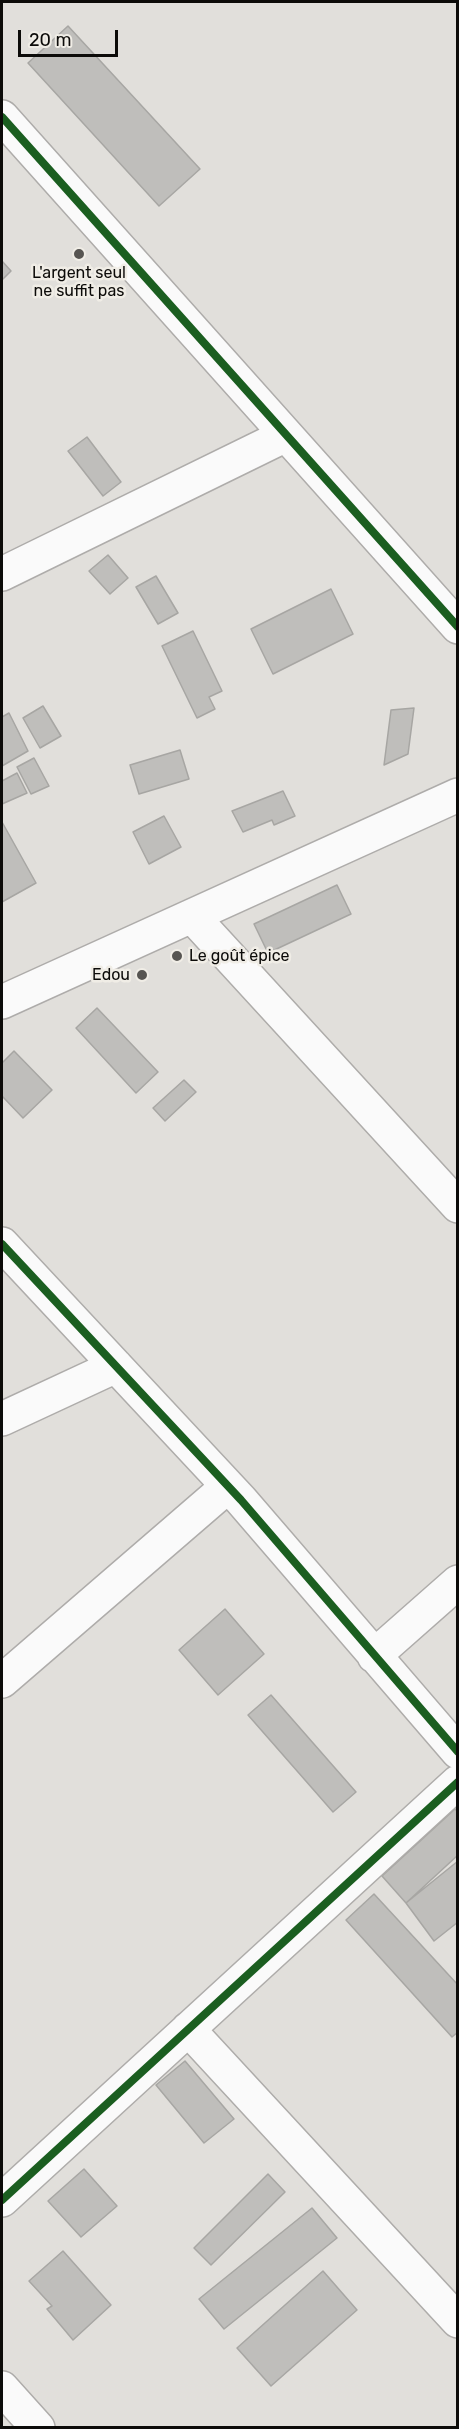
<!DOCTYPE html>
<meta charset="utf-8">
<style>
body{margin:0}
#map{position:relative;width:459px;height:2429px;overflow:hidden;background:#e1dfdb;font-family:Rubik,sans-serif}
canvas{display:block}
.frame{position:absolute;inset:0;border:3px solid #0c0b09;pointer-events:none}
.scale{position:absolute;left:18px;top:30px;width:100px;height:27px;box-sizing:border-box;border:3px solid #0c0b09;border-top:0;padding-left:8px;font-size:18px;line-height:21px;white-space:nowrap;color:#0c0b09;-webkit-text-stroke:4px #f0ede6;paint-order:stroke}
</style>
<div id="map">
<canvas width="459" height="2429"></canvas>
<div class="frame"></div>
<div class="scale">20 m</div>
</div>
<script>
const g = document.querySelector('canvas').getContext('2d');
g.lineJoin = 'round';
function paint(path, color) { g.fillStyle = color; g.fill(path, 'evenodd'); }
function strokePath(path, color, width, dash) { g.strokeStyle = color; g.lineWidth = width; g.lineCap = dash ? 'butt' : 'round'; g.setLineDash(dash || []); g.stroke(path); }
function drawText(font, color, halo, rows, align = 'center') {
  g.font = font + ' Rubik,sans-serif'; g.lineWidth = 5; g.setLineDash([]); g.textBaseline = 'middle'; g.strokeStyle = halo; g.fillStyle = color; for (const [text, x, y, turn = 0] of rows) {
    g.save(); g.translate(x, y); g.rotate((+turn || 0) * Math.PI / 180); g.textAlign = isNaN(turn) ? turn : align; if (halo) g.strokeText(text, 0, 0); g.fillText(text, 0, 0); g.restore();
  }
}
const building = new Path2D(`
 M68,26l132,143 -41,37 -131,-143z
 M2,261l9,10 -9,9z
 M87,437l34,45 -18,14 -35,-45z
 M108,555l20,23 -18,16 -21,-23z
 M156,576l22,37 -20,11 -22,-37z
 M331,589l22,45 -80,40 -22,-45z
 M193,631l29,60 -13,6 6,12 -18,9 -35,-72z
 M43,706l18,30 -21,12 -17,-30z
 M414,708l-6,46 -24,11 7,-55z
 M9,713l19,38 -26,15v-49z
 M180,750l9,29 -50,15 -9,-29z
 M34,758l15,28 -18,8 -14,-27z
 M17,773l10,20 -25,11v-23z
 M283,791l12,25 -21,9 -2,-5 -29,12 -11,-21z
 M164,816l17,31 -32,17 -16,-32z
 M2,822l34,61 -34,19z
 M337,885l14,29 -83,39 -14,-29z
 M97,1008l61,64 -22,21 -60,-65z
 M14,1051l38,39 -29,28 -21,-22v-33z
 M184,1080l12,12 -31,29 -12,-13z
 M225,1609l39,45 -46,41 -39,-45z
 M271,1695l85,97 -23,20 -85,-97z
 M455,1809l3,3v43l-52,48 -24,-27z
 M458,1861v61l-24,19 -28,-38z
 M374,1894l84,91v47l-6,5 -106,-117z
 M185,2061l49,58 -30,24 -48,-58z
 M84,2169l33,37 -36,31 -33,-36z
 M268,2174l17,18 -74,73 -17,-17z
 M312,2208l25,30 -113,91 -25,-30z
 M63,2251l48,54 -38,35 -26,-31 5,-3 -23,-25z
 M323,2271l34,39 -86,76 -34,-38z`);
paint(building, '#bfbebb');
strokePath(building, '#a7a6a3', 1.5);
const minor = new Path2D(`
 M2,117l456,510
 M2,574l284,-139
 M192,916l266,290
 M2,1002l456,-207
 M2,1244l239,256 217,252
 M2,1419l114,-53
 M374,1656l84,-74
 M2,1681l226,-195
 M188,2029l270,292
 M2,2200l456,-418
 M2,2388l36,40`);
strokePath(minor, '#aeacaa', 36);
strokePath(minor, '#fafafa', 33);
strokePath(new Path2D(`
 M2,117l456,510
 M2,1244l239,256 217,252
 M2,2200l456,-418`), '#1b5e20', 8);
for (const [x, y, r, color] of [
 [79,254,6,"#575552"],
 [177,956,6,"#575552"],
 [142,975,6,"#575552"]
]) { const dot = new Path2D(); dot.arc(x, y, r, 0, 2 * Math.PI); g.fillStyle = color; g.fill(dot); strokePath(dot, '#f0ede6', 2); }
drawText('16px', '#0c0b09', '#f0ede6', [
 ["L'argent seul",79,273],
 ["ne suffit pas",79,291],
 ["Le goût épice",189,956,"left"],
 ["Edou",130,975,"right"]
]);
</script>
